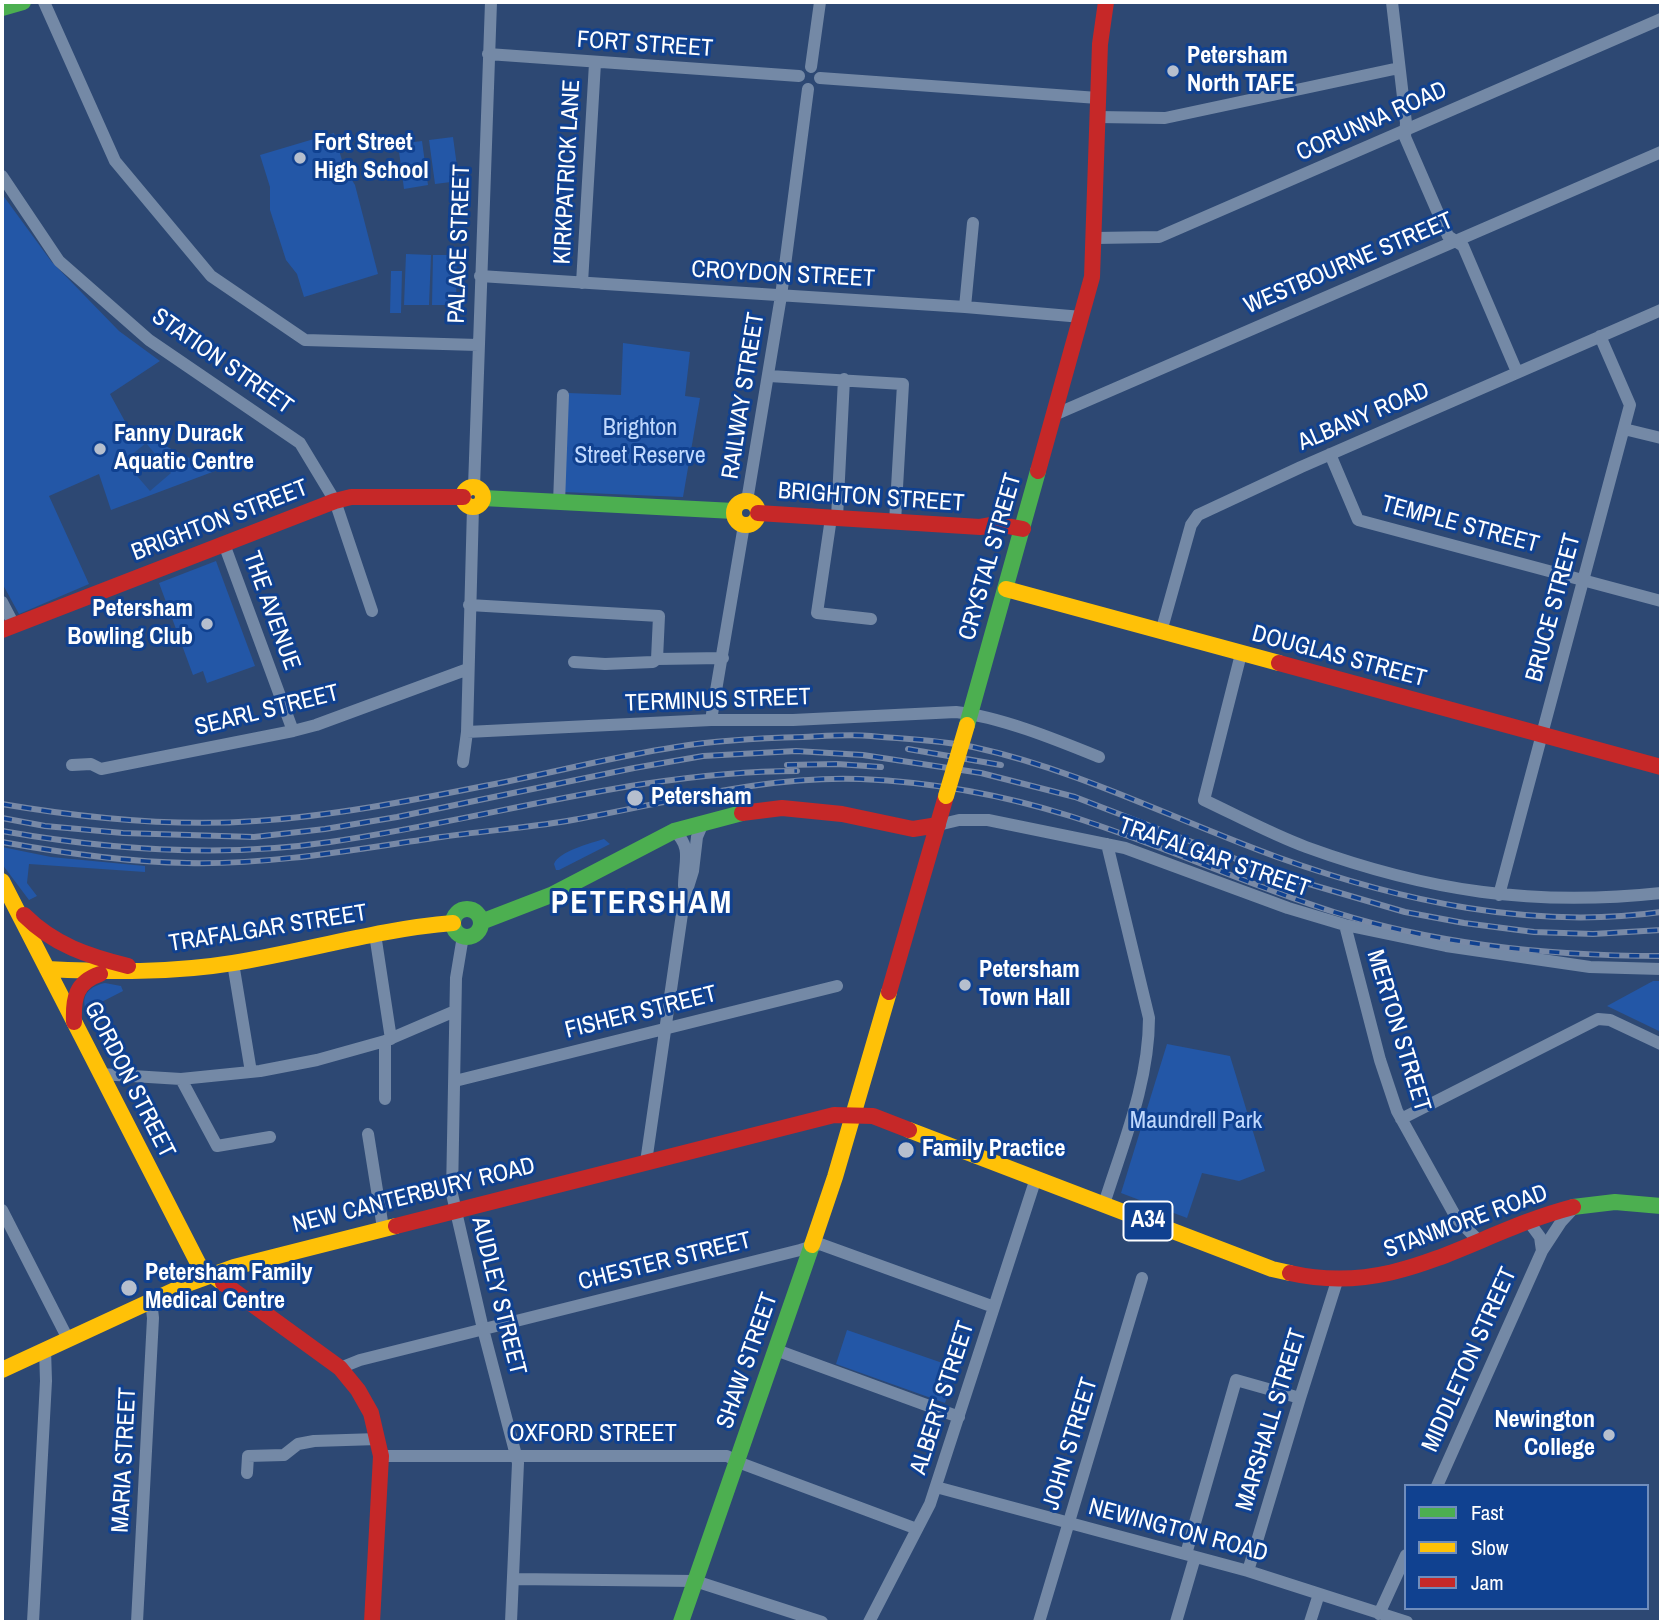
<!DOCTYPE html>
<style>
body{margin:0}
#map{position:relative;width:1663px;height:1624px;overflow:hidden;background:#2d4873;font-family:"Archivo Narrow",sans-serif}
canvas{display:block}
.frame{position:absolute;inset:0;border:4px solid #fff;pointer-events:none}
.legend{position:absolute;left:1404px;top:1484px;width:245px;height:126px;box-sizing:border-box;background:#104190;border:2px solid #708dbc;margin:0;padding:9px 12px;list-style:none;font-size:21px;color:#fff}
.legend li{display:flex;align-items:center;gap:14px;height:35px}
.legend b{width:35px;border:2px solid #708dbc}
</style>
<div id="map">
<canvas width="1663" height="1624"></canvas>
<div class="frame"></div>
<ul class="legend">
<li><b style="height:9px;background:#4caf50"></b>Fast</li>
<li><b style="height:9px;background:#ffc107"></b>Slow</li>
<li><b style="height:9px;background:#c62828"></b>Jam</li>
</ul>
</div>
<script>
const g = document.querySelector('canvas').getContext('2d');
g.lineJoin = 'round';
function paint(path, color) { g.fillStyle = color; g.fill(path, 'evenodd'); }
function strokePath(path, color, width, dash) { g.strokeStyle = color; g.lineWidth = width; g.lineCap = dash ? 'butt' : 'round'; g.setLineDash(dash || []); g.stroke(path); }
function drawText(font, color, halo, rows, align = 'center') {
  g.font = font + ' "Archivo Narrow",sans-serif'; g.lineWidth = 6; g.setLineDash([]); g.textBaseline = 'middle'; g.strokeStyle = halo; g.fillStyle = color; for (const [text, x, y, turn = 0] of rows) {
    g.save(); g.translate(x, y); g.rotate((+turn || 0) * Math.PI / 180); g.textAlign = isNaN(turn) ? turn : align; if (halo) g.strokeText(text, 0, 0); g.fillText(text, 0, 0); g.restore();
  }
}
paint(new Path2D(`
 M334,133l10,34 11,18 23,89 -74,23 -7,-23 -11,-14 -16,-50v-23l-10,-32z
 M453,137l6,44 -24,3 -6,-44z
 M422,141l6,44 -24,4 -6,-45z
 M2,194l49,67 68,70 41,30 -50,33 18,33 87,44 -104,39 -12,-36 -50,22 40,88 -70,30 -17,-31z
 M406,254l25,1 -2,50h-25z
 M433,255h24l-1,50h-24z
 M391,271h11l-1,42h-11z
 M623,343l67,9 -5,44 15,2 -17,99 -120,-5 5,-99 53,2z
 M216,561l39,105 -48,17 -4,-12 -10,4 -34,-92z
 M604,839l6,5 -51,26h-3l-2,-6c5,-13 37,-21 50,-25z
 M2,847l49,10 94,9v6l-116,-8 -2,19 10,13 -8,4 -27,-36z
 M1653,981h8v51l-54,-26z
 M105,983l16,3 2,5 -37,19c-6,-16 5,-24 19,-27z
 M1167,1044l63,12 35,115 -26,10 -37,-8 -15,45 -66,-25z
 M847,1330l110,38 -12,35 -109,-39z`), '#2357a7');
paint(new Path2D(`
 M146,443l25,30 -21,18 -26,-30z`), '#284d86');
strokePath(new Path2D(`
 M44,2l71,159 96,115 94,64 173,5
 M1392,2l14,121 -1,14 43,99 15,10 54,126
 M488,54l311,22
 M811,67l9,-65
 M820,78l278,20
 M1098,117l67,1 234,-50
 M2,176l57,85 90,79 151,103 35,58 37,110
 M1095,238l64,-1 502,-218
 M480,276l485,31 117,10
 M582,283l13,-220
 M965,307l8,-84
 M769,376l134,8 -8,138
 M1054,415l607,-263
 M1624,429l37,9
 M1330,454l28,66 303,81
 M474,487l17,-485
 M747,501l34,-205 27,-207
 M559,503l4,-108
 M831,518l-14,95 54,6
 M837,518l7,-139
 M224,544l69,187
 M2,602l12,23
 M469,605l190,11 -2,43
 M1161,632l30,-107 7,-10 103,-48 360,-157
 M1241,654l-37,146c34,16 67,34 102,47 121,44 227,60 355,46
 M574,662l31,2 48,-2 4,-3 66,-1
 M711,720l33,-195
 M467,732l244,-12h82l163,-8c45,5 101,28 143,45
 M463,762l4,-30 6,-225
 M72,765l19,-1 10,5 192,-38 23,-6 152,-56
 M938,825l21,-5h29l137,28 163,60 57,17 101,21 144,21 71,2
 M674,831c19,16 10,32 10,55
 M1499,895l131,-490 -30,-69
 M1345,925l35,135 17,51 60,108 22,22
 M375,934l16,105
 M463,936l-7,42 -4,216 31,135 35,134 -7,159
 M233,963l18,109
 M100,1074l81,5 79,-8 57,-11 68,-19 70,-30
 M181,1079l36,67 53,-9
 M455,1081l382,-95
 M385,1099v-58
 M1401,1119l197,-100 12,1 51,24
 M368,1134l15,94
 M646,1162l38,-262 9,-29 4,-34 6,-14
 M1104,1204c19,-60 45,-122 45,-186l-42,-174
 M2,1210l66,129
 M1529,1222l11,15 2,14
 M776,1350l183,67
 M340,1368l20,-8 440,-110 20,-6 174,63
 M381,1456h346l16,8 174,65
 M247,1473l1,-17 36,-1 14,-11 16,-3 64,-2
 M1437,1486l105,-235 19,-29 11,-12
 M936,1487l312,84 159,51
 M1186,1554l50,-174 64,18
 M1248,1571l52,-173 37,-117
 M513,1579l182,2 127,41
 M1379,1614l27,-59
 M33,1622l13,-241 -1,-32
 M137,1622l16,-304 -2,-18
 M869,1622l61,-118 106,-326
 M1039,1622l103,-344
 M1176,1622l19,-65
 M1310,1622l9,-28`), '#7489a6', 12);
strokePath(new Path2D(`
 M2,8l21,-6
 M483,498l251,13
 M967,725l71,-254
 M453 923a14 14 0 1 1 28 0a14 14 0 1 1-28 0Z
 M481,922l70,-27 123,-64 68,-18
 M1573,1207l42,-5 46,4
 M681,1622l131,-377`), '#4caf50', 16);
strokePath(new Path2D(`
 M463 497a10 10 0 1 1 20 0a10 10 0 1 1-20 0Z
 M734 513a12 12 0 1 1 24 0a12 12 0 1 1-24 0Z
 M1006,589l273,74
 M2,881l197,384 24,18
 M47,969c62,3 125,4 186,-6 74,-12 145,-34 220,-40
 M909,1130l363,139 18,4
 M812,1245l23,-68 54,-185
 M2,1370l188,-87 44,-16 162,-41`), '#ffc107', 16);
strokePath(new Path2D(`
 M1038,471l54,-194 8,-233 6,-42
 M758,513l222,14 17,-3 26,5
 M2,630l333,-129 16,-4h112
 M1279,663l382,104
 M742,813l40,-5 60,6 71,15 25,-4
 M24,915c30,30 64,41 104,51
 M889,992l57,-196
 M74,1022c-1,-24 2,-40 26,-48
 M396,1226l438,-111 39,1 36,14
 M1290,1273c109,25 183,-40 283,-66
 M223,1283l117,85 18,22 13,23 10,43 -9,166`), '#c62828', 16);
const rail = new Path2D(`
 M908,749l93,16
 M787,765l50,-1 44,3
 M2,804c82,14 170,23 254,17 76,-5 153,-20 228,-35 64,-12 127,-29 192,-39 42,-7 84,-9 127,-10 23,-1 46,-3 68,-1 34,3 69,4 102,11 106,23 202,73 304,110 123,44 254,73 384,55
 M2,818l43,8 78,7 131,4 71,-8 72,-12 237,-49 69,-12 93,-5 67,4 118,18 94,24 200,77 130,38 59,11 70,9 59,2 68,-4
 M2,831c108,19 219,27 328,11 155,-22 309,-71 467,-71
 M2,842c61,11 123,20 185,21 86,2 170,-14 254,-26 42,-6 84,-9 126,-16 98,-17 195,-46 294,-42 70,3 142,16 209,37 89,28 175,68 264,96 105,33 217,44 327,44`);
strokePath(rail, '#7889a6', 6);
strokePath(rail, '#104190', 3.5, [10]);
strokePath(new Path2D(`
 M946,796l21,-71`), '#ffc107', 16);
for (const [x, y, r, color] of [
 [1173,71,7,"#b6bfce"],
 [300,158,7,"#b6bfce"],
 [100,449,7,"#b6bfce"],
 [207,624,7,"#b6bfce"],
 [635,798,9,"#b6bfce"],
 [965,985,7,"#b6bfce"],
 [906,1150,9,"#b6bfce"],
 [129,1288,9,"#b6bfce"],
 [1609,1435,7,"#b6bfce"]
]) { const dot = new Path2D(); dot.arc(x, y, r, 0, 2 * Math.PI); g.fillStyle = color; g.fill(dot); strokePath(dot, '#104190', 2.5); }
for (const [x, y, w] of [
 [1148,1221,49]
]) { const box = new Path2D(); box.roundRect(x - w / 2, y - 19.5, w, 39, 5); g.fillStyle = '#104190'; g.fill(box); strokePath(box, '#fff', 2); }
drawText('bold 23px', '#fff', null, [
 ["A34",1148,1221]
]);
drawText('24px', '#fff', '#104190', [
 ["FORT STREET",645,45,4],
 ["CORUNNA ROAD",1372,122,-24],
 ["KIRKPATRICK LANE",568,172,-87],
 ["PALACE STREET",460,244,-88],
 ["WESTBOURNE STREET",1349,264,-23],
 ["CROYDON STREET",783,275,3],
 ["STATION STREET",222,362,35],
 ["RAILWAY STREET",744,396,-81],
 ["ALBANY ROAD",1364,417,-23],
 ["BRIGHTON STREET",871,498,4],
 ["BRIGHTON STREET",220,521,-21],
 ["TEMPLE STREET",1460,525,15],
 ["CRYSTAL STREET",991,557,-74],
 ["BRUCE STREET",1554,608,-75],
 ["THE AVENUE",271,611,70],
 ["DOUGLAS STREET",1339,657,15],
 ["TERMINUS STREET",718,701,-2],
 ["SEARL STREET",267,711,-14],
 ["TRAFALGAR STREET",1214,858,19],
 ["TRAFALGAR STREET",268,929,-9],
 ["FISHER STREET",641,1013,-14],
 ["MERTON STREET",1398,1031,73],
 ["GORDON STREET",129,1080,63],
 ["NEW CANTERBURY ROAD",414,1196,-14],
 ["STANMORE ROAD",1466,1222,-20],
 ["CHESTER STREET",665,1262,-14],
 ["AUDLEY STREET",498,1296,76],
 ["MIDDLETON STREET",1470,1360,-66],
 ["SHAW STREET",748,1361,-71],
 ["ALBERT STREET",943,1398,-72],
 ["MARSHALL STREET",1272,1420,-73],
 ["OXFORD STREET",593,1435],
 ["JOHN STREET",1071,1444,-73],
 ["MARIA STREET",125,1460,-87],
 ["NEWINGTON ROAD",1178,1531,15]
]);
drawText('bold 24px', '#fff', '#104190', [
 ["Petersham",1187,57],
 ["North TAFE",1187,85],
 ["Fort Street",314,144],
 ["High School",314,172],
 ["Fanny Durack",114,435],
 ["Aquatic Centre",114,463],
 ["Petersham",193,610,"right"],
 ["Bowling Club",193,638,"right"],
 ["Petersham",651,798],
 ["Petersham",979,971],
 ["Town Hall",979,999],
 ["Family Practice",922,1150],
 ["Petersham Family",145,1274],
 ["Medical Centre",145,1302],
 ["Newington",1595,1421,"right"],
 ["College",1595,1449,"right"]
], 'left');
drawText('24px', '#c0d9fe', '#104190', [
 ["Brighton",640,429],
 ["Street Reserve",640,457],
 ["Maundrell Park",1196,1122]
]);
g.letterSpacing = '2px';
drawText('bold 32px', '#fff', '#104190', [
 ["PETERSHAM",642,904]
]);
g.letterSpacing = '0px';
</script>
